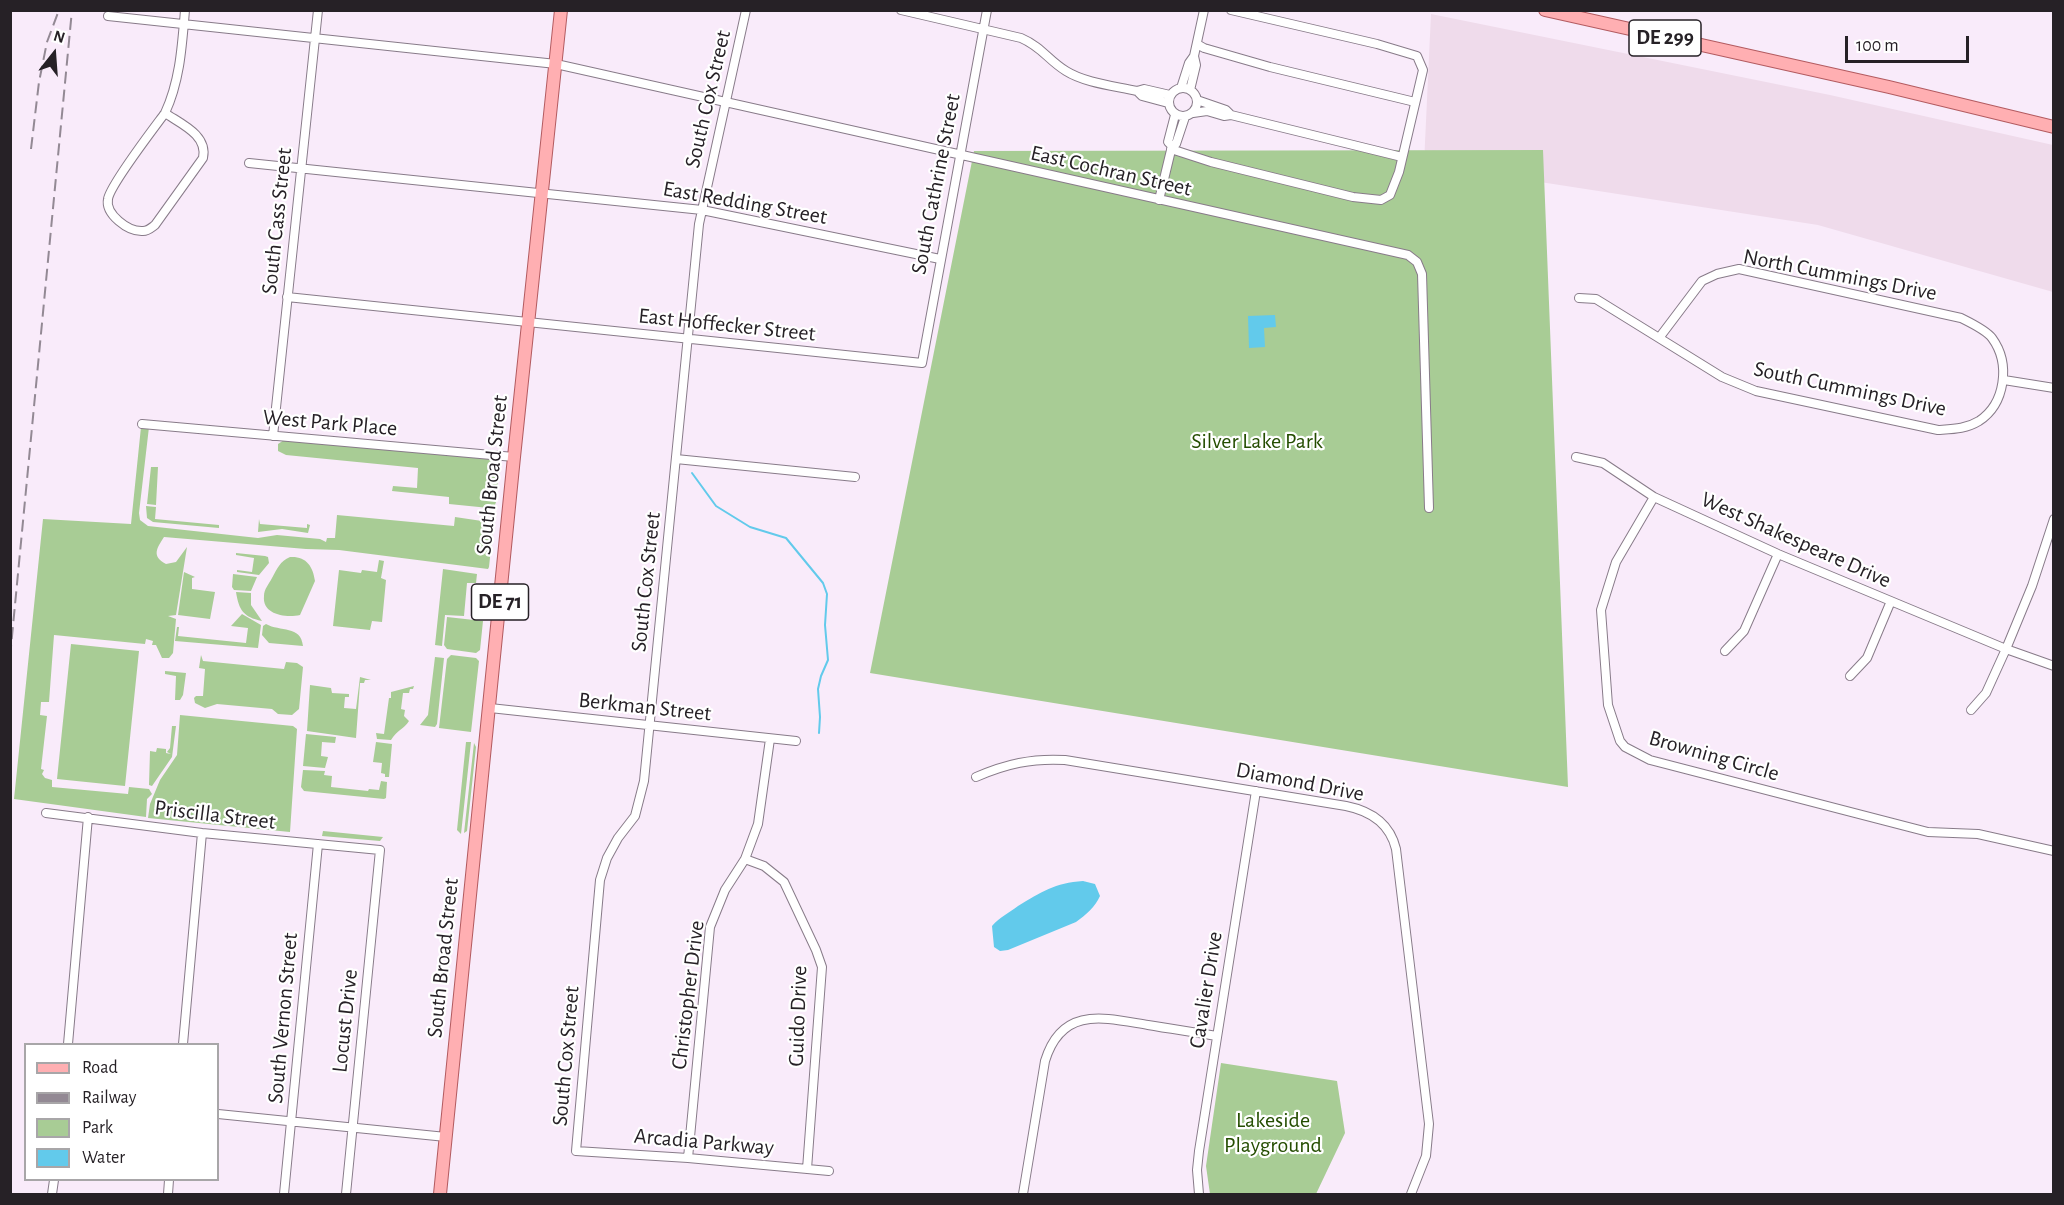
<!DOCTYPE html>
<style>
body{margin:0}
#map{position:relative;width:2064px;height:1205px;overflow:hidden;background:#f9ebfa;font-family:"Alegreya Sans",sans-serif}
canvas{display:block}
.frame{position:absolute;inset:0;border:12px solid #262126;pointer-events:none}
.legend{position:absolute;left:24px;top:1043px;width:195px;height:138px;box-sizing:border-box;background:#fff;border:2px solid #a8a6a8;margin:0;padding:8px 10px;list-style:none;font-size:18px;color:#262126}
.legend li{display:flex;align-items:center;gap:12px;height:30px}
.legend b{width:30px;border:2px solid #a8a6a8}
.north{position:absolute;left:24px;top:24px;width:60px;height:60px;-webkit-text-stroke:4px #fff;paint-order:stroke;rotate:17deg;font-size:16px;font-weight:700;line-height:24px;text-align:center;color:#262126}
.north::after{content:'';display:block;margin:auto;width:21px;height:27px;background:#262126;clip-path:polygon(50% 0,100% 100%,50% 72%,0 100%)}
.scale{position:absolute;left:1845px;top:36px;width:124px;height:27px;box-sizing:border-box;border:3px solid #262126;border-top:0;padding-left:8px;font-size:18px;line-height:21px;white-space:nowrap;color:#262126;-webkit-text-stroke:4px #fff;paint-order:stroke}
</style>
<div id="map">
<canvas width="2064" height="1205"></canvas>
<div class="frame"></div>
<ul class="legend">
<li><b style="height:8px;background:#ffafb2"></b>Road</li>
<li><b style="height:8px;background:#938994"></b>Railway</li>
<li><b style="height:16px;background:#a8cc95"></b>Park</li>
<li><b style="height:16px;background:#62caeb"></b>Water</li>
</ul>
<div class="north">N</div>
<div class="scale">100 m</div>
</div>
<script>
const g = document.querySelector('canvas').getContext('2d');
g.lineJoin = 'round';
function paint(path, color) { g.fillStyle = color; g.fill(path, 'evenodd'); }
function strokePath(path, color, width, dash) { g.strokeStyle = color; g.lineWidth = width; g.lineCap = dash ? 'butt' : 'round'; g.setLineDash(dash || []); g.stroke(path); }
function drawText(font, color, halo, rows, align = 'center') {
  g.font = font + ' "Alegreya Sans",sans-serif'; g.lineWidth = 4.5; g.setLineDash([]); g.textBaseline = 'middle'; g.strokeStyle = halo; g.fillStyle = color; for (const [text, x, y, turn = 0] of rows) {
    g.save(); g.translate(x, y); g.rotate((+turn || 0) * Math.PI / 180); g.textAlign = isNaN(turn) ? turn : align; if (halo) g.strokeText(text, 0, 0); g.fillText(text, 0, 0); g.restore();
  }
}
paint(new Path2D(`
 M1431,14l399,81 223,50v147l-235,-67 -394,-61z`), '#efdbeb');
paint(new Path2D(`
 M1543,150l25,637 -698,-114 104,-522z
 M141,427h8l-10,86 1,7 8,6 110,12 19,-3 43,4 6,3 1,-4h8l2,-23 117,11 1,-9 27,4 9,4 2,4 -4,38 -1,2 -149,-19 -33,-1 -142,-12c-7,11 -13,19 2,27l10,-2 11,-15 -11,68 -8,1 8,3 -3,34 -4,5h-7l-6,-13h-4l1,-4 -7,-2 -1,5 -91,-9 -5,67h-8l-1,13 7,1 -6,53 3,1 -2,4 3,4 7,2v7l76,7 1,-7 20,2 3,5 -5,5 -1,18 -132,-18 29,-280 88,5z
 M284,440l216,19 -4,43 -1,3 -6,3 -40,-4v-7l-57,-6 1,-5 24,2 1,-20 -132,-13 -8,-4v-7z
 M151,467h7l-2,38 -9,-1z
 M146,506l10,1 -1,12 64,6v3l-66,-6 -6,-4z
 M259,519l1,5 47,4v-4l3,1 -2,8 -26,-4 -24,3z
 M236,553l29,3 3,1 1,6 -10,12 -22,-3v-2l15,2 2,-14 -18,-3z
 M290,557c16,-1 23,9 25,24l-15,34c-14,3 -38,0 -36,-19 0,-7 5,-12 8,-18 5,-9 8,-17 18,-21z
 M379,560l5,1 -3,17 5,2 -4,42 -10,-1 -2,9 -37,-4 6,-56 22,3 1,-3 15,2z
 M443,569l34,5 -1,9h-9l-3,33 -19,-1 -3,31 -7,-1z
 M184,572l11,5 -3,1v11l23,3 -5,27 -32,-4z
 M233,574l24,3 -6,14 -17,-1 -2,-3z
 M236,592l15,1v12l11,16c-19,-4 -23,-11 -26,-29z
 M242,614l19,11 -3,23 -83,-7 2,-14h2l-1,9 68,7 2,-15 -17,-2z
 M447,617l36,4 -3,29 -4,3 -29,-4 -3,-4z
 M266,624c14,8 35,1 37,22l-34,-3 -7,-8 1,-9z
 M71,644l68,7 -14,135 -68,-7z
 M201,655l2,6 81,8 2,-7 11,1 6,4 -4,42 -7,6 -14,-1 -6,-5 -55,-5 -12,4 -10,-5 -1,-5 2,-2h7l2,-27 -6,-1z
 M451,655l25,3 3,3 -8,71 -32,-4 8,-69z
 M435,657l9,1 -7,66 -2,3 -15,-2 8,-10z
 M165,671l21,2 -3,22 -3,5h-5l1,-24 -11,-2z
 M360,677l11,3h-6l-1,3h-4l-4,55 -49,-7 3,-46 21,3 1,5 17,1v3h-4l-1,11 12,1z
 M414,686l-1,3h-3l-1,4h-6l-2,16 4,1 -1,6 5,5c-5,8 -12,9 -18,19l-14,-1 -1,-6 8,1 5,-36h2v-6z
 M180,715l113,11 4,3 -7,103 -142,-14 2,-14 10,-24 17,-25z
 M172,726h4l-4,31 -20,29 -3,-1 1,-34 6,1 1,-4 9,1v4l5,1 -4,-2 3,-4z
 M306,734l30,3 -1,6 -13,-1 -1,14 7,1 -3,11 -22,-2z
 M376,742l16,2 -3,33h-4v-3l-4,-1 1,-10 -9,-1z
 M466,742h5l-10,92 -4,-4z
 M474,743l2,4 -9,84 -3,2z
 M303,770l22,1 -1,4 8,1 -1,11 37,4 1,-2 10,1 2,-9 6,1 -1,16 -2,1 -80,-8 -3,-4z
 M323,831l60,6 -3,4 -58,-5z
 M1221,1063l116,18 8,52 -29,61h-106l-4,-28z`), '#a8cc95');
paint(new Path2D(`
 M1275,315l1,12 -12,1 1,19 -16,1 -1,-32z
 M1083,881l12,3 5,12c-5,11 -14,19 -24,26l-68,28 -8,1 -6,-4 -2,-21c8,-9 17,-13 26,-20 23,-14 37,-23 65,-25z`), '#62caeb');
strokePath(new Path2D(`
 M692,473l24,33 34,21 36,11 37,45 4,11 -2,31 3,35 -7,16 -3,13 2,28 -1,16`), '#62caeb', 2);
const minor = new Path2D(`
 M746,10l-47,214 -55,557 -9,35 -17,22 -11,20 -7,22 -24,271 112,7 141,13
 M901,10l120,28c21,9 27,22 45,33 19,12 49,15 71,20
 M108,16l448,48 852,191 9,7 5,12 7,234
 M1197,44l7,4 66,19 145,35
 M1194,56l10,-46
 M1169 102a14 14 0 1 1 28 0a14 14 0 1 1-28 0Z
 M1181,88l8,-25 5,-7 2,9 -6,25
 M1168,103l-26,-7 -5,-5 7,-2 26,6
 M165,113c16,11 43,22 38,45l-48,67c-4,3 -7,6 -12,6 -15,1 -38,-17 -35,-32 2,-14 46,-71 57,-86 15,-32 17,-67 20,-103
 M1193,113l14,-2 17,5 7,-1 -5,-5 -29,-10
 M1175,115l-7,27 4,4 4,-2 9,-27
 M1231,115l171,42
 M1171,149l40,13 142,35 28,3 9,-5 9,-23 24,-102 -6,-14 -40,-12 -146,-34
 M249,163l453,47 238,49
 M1159,200l13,-54
 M287,297l635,66 65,-353
 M1579,298l17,1 126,78 34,14 182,39c15,-1 28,-1 41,-9 26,-17 32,-57 13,-83 -6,-8 -21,-15 -31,-20l-222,-49 -22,5 -15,7 -43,57
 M2004,380l50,8
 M142,424l372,33
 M273,436l45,-426
 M1576,457l27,6 51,34 124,57 228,95 48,17
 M676,459l179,18
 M1654,497l-38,65 -15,48 7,95 12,36 5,6 25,13 278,72 50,2 76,17
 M1725,651l19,-20 34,-77
 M1850,676l17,-18 24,-57
 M490,708l306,33
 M1971,710l15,-17 20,-44 26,-63 22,-67
 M976,777c30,-13 56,-19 89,-17l281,46c25,5 44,18 50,43l33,275 -3,32 -15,38
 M46,813l156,20 178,17 -34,344
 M745,859l19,7 20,16 32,68 6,17 -15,202
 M68,1044l20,-227
 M183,1044l19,-211
 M218,1114l228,23
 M688,1158l22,-231 15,-37 20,-31 13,-35 12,-85
 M52,1194l2,-14
 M168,1194l1,-14
 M284,1194l34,-350
 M1023,1194l22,-133c17,-56 60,-43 103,-36 23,4 46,7 69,11
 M1199,1194l-2,-24 2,-19 57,-360`);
const primary = new Path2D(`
 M1545,10l344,77 165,40
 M440,1194l74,-737 47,-447`);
strokePath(minor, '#887b89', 10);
strokePath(primary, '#b35b60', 14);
strokePath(minor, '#fff', 8);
strokePath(primary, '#ffafb2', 12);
strokePath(new Path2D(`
 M31,149l8,-67 8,-40 12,-32
 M10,657l62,-647`), '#938994', 2, [12, 6]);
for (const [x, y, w] of [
 [1665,38,72],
 [500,602,57]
]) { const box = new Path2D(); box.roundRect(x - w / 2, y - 18, w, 36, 4.5); g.fillStyle = '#fff'; g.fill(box); strokePath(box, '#262126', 1.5); }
drawText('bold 21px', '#262126', null, [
 ["DE 299",1665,38],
 ["DE 71",500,602]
]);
drawText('22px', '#262126', '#fff', [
 ["South Cox Street",708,99,-77],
 ["East Cochran Street",1111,171,13],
 ["South Cathrine Street",936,184,-79],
 ["East Redding Street",745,203,10],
 ["South Cass Street",277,221,-84],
 ["North Cummings Drive",1840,275,11],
 ["East Hoffecker Street",727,325,6],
 ["South Cummings Drive",1850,389,12],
 ["West Park Place",330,423,5],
 ["South Broad Street",492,475,-84],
 ["West Shakespeare Drive",1796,540,24],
 ["South Cox Street",646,582,-84],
 ["Berkman Street",645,707,6],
 ["Browning Circle",1714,756,16],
 ["Diamond Drive",1300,782,11],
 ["Priscilla Street",215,815,7],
 ["South Broad Street",443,958,-84],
 ["Cavalier Drive",1206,990,-81],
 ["Christopher Drive",688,995,-83],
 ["Guido Drive",798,1016,-88],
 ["South Vernon Street",283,1018,-85],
 ["Locust Drive",345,1021,-84],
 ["South Cox Street",566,1056,-85],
 ["Arcadia Parkway",704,1142,5]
]);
drawText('22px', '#244d00', '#fff', [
 ["Silver Lake Park",1257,441],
 ["Lakeside",1273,1120],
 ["Playground",1273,1145]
]);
</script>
